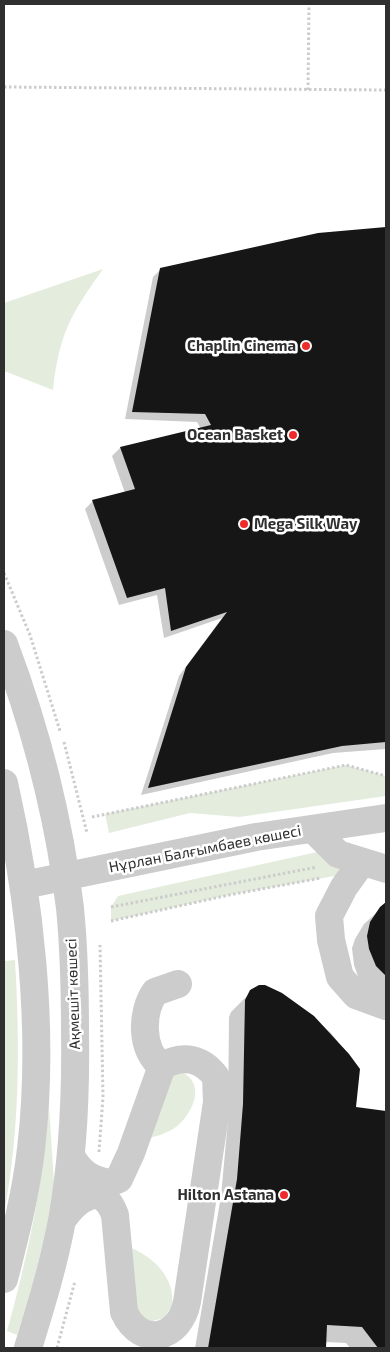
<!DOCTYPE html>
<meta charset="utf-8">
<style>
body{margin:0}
#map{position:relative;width:390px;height:1352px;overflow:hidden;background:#fff;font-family:"Exo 2",sans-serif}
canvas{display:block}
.frame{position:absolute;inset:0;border:5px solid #2f2f2f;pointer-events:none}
</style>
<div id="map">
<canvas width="390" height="1352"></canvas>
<div class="frame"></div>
</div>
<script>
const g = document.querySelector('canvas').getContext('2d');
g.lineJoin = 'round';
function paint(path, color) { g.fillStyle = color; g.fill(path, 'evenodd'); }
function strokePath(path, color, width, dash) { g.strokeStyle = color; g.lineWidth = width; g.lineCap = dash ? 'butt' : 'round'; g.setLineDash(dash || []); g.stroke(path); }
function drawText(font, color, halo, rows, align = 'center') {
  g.font = font + ' "Exo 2",sans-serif'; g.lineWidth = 5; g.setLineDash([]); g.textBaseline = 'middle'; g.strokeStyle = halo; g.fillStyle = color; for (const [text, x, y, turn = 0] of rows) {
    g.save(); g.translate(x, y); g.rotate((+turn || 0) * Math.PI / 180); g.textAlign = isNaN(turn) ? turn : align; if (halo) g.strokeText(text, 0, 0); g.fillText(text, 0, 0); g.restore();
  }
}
paint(new Path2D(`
 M103,269c-32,45 -44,65 -50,121l-49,-19v-68z
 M346,765l40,11v20l-147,21 -49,-4 -81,20 -4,-19z
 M317,852l21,11 2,12 -111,20 -118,26v-14l7,-11z
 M15,960c5,85 5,171 -11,254v-253z
 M179,1071c28,10 15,42 -3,56 -10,7 -21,10 -33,12l17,-53z
 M49,1105l5,78 -9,54 -16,62 -12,36 -10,-4c21,-75 36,-148 42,-226z
 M131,1248c23,9 45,31 41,58l-8,12 -15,4 -13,-8z`), '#e4eddd');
paint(new Path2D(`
 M386,229v520l-53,4 -192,42 38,-119 43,-58 -58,20 -7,-43 -38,10 -34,-96 8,-8 32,-8 -13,-37 8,-8 81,-19 -4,-7 -72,-3 28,-142 8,-8 158,-34z
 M386,904v95l-26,-17 -6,-17 -2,-17 3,-9 9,-15z
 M255,988l58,29 18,16 27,36 -4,39 32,4v236h-36l-4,-5 -21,-1v6h-130l26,-152 7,-76 1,-103 2,-5z`), '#0003');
paint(new Path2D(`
 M386,227v515l-44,4 -194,42 38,-121 41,-55 -56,19 -6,-43 -38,10 -35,-98 43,-11 -15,-42 91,-22 -6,-11 -73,-2 28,-144 158,-35z
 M386,902v74l-10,-10 -7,-17 -2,-13 3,-14 10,-15z
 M259,985h6l17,8 32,23 35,38 11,15 -4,38 30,4v237h-8l-16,-21 -35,-2 -1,23h-118l29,-169 6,-75 2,-104 5,-10z`), '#161616');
strokePath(new Path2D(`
 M4,87l382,3
 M308,90l1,-86
 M4,573l26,62 30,96
 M64,742l23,91
 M92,817l254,-52 40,11
 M111,907l206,-40
 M111,921l118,-26 92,-17
 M99,1152l4,-55 -3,-152
 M57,1348l18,-67`), '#ccc', 3, [2.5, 2.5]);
strokePath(new Path2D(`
 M4,644c32,85 55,174 66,264 4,41 5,83 5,124 1,63 -2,127 -13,188 -8,44 -21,86 -34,128
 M4,783c26,114 41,249 27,366 -5,44 -16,87 -27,130
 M313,829l25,25 48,15
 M362,862l-18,25 -15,29 2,24 9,37 16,18 30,11
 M24,885l232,-48 130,-19
 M162,1066c-22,-15 -21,-54 -7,-74l23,-8
 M62,1220c15,-21 40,-41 53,-5l9,97c17,37 56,27 63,-10l30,-200 -1,-25c-14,-19 -33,-23 -54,-11l-31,87 -12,26 -10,4c-19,-4 -28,-10 -38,-27`), '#ccc', 28);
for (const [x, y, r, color] of [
 [306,346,5,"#ee2a2b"],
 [293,435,5,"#ee2a2b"],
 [244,524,5,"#ee2a2b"],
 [284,1195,5,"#ee2a2b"]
]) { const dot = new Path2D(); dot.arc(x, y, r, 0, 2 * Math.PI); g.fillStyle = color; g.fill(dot); strokePath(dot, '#fff', 2); }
drawText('bold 15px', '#2f2f2f', '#fff', [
 ["Chaplin Cinema",296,346],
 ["Ocean Basket",283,435],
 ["Mega Silk Way",254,524,"left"],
 ["Hilton Astana",274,1195]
], 'right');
drawText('15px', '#2f2f2f', '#fff', [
 ["Нұрлан Балғымбаев көшесі",205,849,-11],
 ["Ақмешіт көшесі",73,994,-92]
]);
</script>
